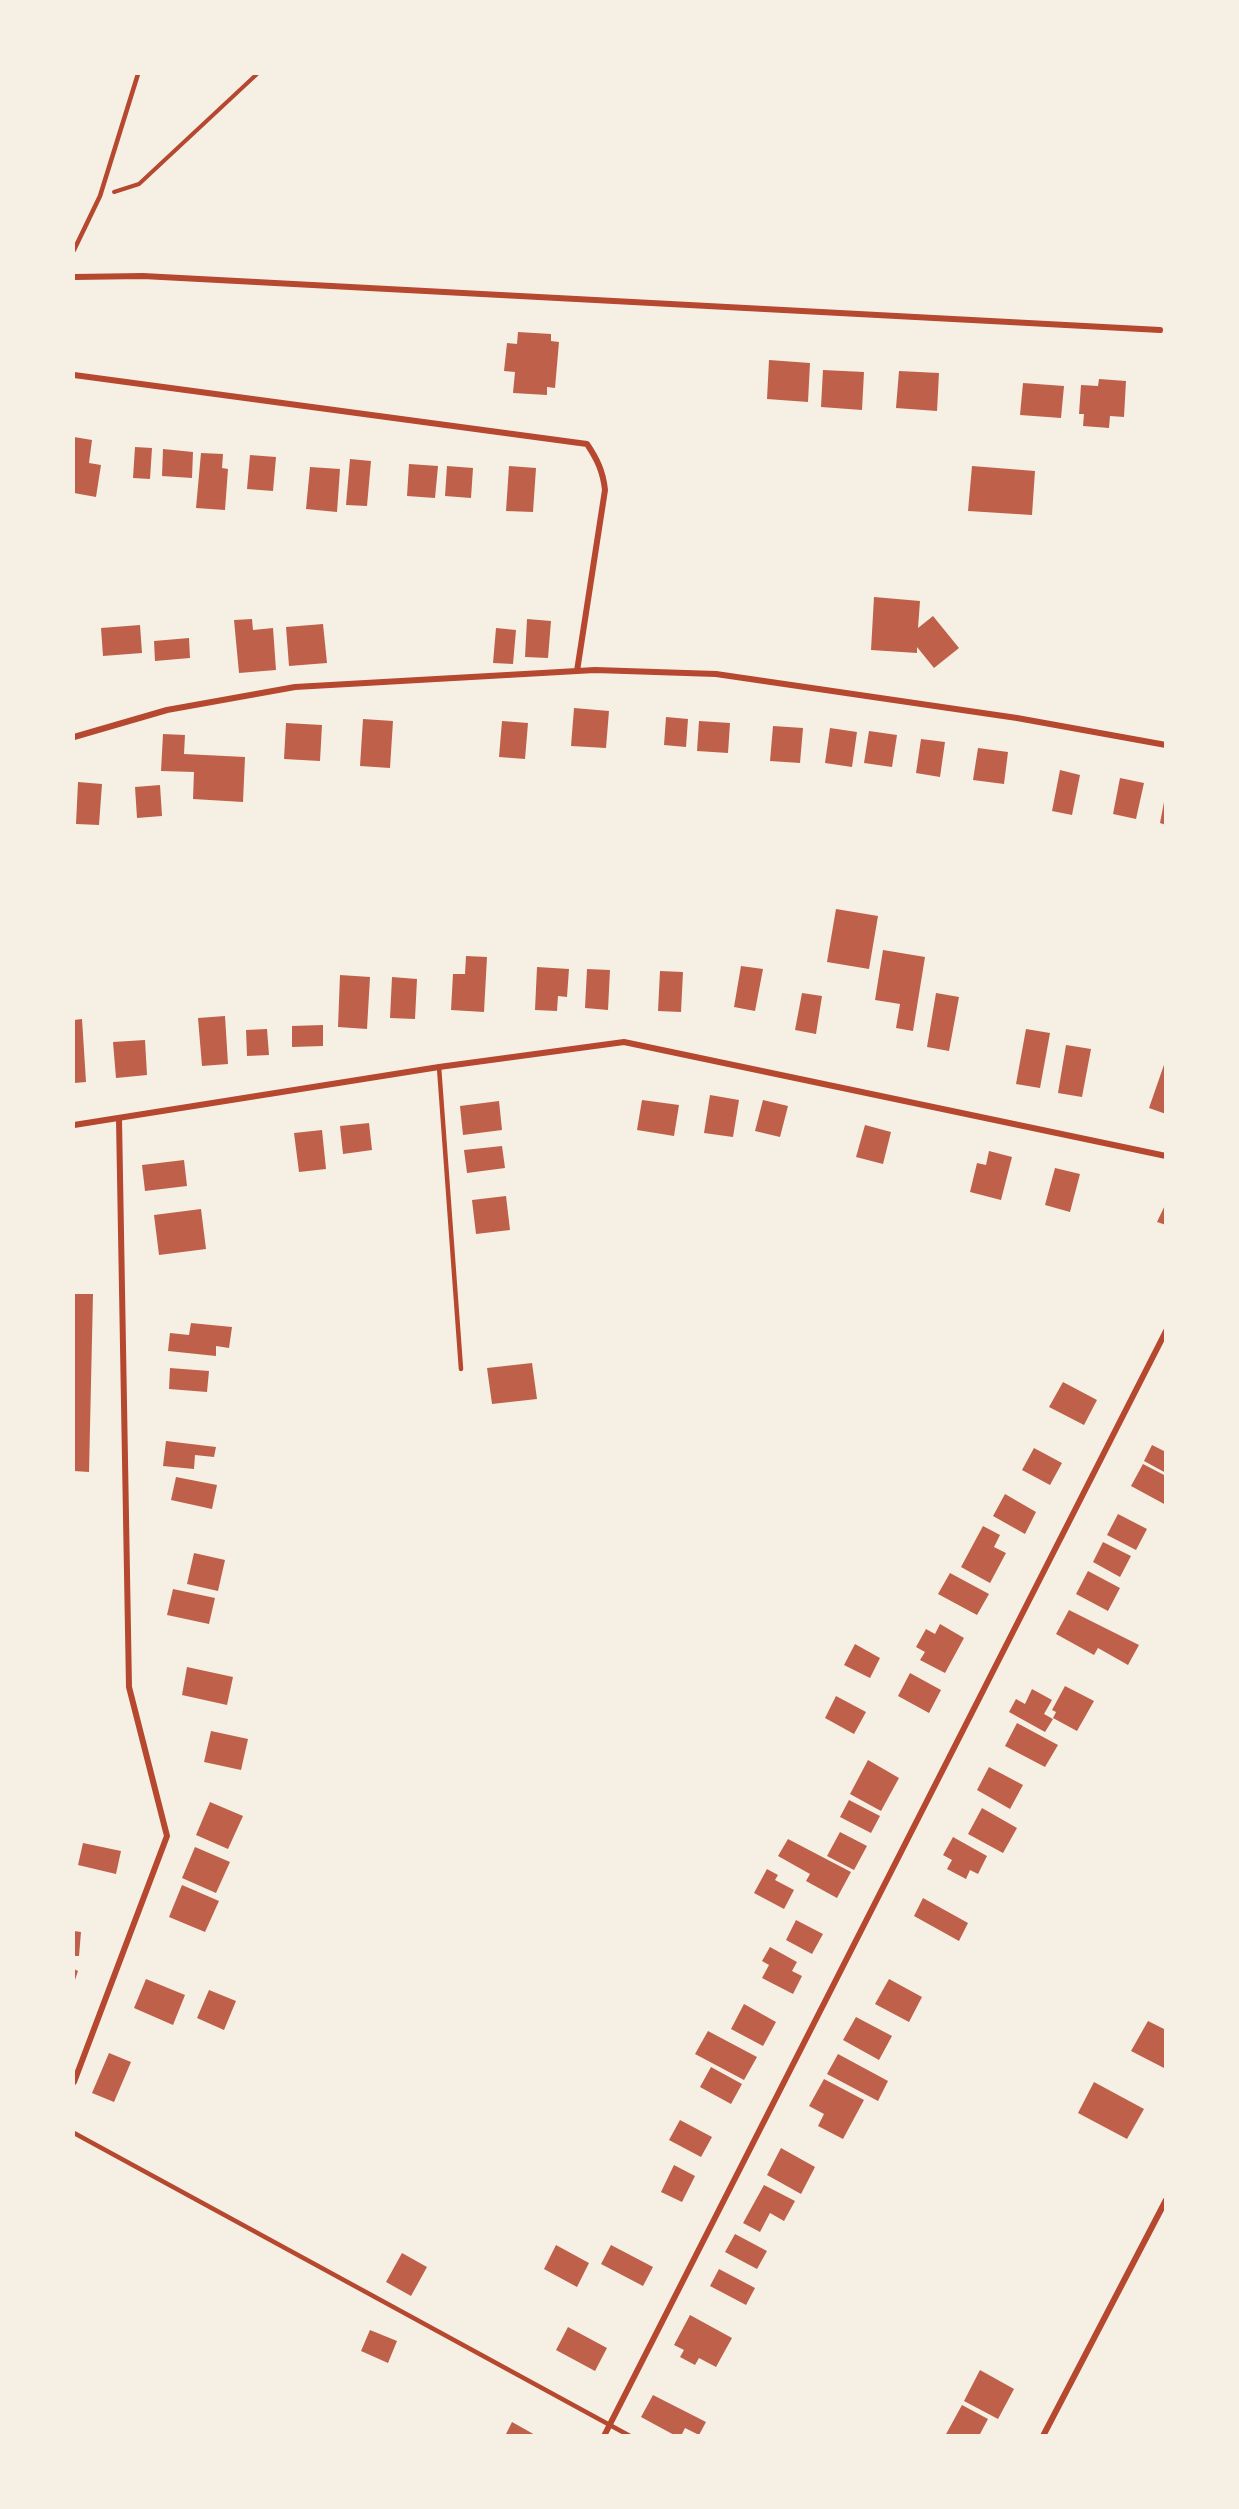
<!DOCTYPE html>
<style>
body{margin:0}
#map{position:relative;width:1239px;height:2509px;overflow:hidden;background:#f6efe4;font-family:Inter,sans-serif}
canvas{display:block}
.frame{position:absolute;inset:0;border:75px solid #f6efe4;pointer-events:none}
</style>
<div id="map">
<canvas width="1239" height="2509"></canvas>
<div class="frame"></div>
</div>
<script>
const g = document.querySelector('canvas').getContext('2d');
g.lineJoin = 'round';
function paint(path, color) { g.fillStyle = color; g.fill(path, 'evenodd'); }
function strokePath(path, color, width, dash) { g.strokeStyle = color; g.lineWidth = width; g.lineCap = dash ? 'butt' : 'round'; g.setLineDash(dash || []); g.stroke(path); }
paint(new Path2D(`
 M518,332l33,2v7l8,1 -4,46 -8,-1v8l-34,-2 2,-21 -11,-1 3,-28 10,1z
 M769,360l41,3 -2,39 -41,-3z
 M823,370l41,2 -2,38 -41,-3z
 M899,371l40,2 -2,38 -41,-3z
 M1099,379l27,2 -2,36 -14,-1 -1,12 -26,-2 1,-12h-5l2,-29 17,1z
 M1023,383l41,3 -3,32 -41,-3z
 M74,437l18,3 -3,23 12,2 -5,32 -22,-4z
 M135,447l17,1 -2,31 -17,-1z
 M163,449l30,3 -1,26 -30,-2z
 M201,453l22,1 -1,14 6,1 -3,41 -29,-2z
 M250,455l26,2 -3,34 -26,-2z
 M350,459l21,2 -4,45 -21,-1z
 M409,464l29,2 -3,32 -28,-2z
 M447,466l26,2 -2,30 -26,-2z
 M509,466l27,2 -3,44 -27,-1z
 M972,466l63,5 -3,44 -64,-4z
 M310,467l30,2 -3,43 -31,-3z
 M874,597l46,4 -2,27 15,-12 26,32 -25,20 -17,-21v6l-46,-3z
 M252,619l1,11 20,-2 3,42 -37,3 -5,-53z
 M527,619l24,2 -3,37 -23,-1z
 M323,624l4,39 -38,3 -3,-39z
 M140,625l2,28 -39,3 -2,-28z
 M496,628l20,2 -3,34 -20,-1z
 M189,638l1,20 -35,3 -1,-20z
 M574,708l35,3 -3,37 -35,-2z
 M666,717l22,2 -2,28 -22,-2z
 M363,719l30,2 -3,47 -30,-2z
 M502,721l26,2 -3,36 -26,-2z
 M699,721l31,2 -2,30 -31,-2z
 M286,723l36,2 -2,36 -36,-2z
 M773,726l30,2 -3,35 -30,-2z
 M830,728l27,4 -5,35 -27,-4z
 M869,731l28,4 -5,32 -28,-4z
 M163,734l22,1 -1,19 61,3 -2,45 -50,-3 1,-27 -33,-1z
 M921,739l24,3 -5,35 -24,-4z
 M978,748l30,4 -4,32 -31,-4z
 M1060,770l20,5 -8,40 -20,-4z
 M1120,778l24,5 -8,36 -23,-5z
 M78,782l24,2 -3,41 -23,-1z
 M160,785l2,31 -25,2 -2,-31z
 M1164,802h2v23l-6,-2z
 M836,909l42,7 -9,53 -42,-7z
 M883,950l42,7 -12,74 -17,-3 4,-24 -25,-4z
 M466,956l21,1 -3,55 -33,-2 2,-36h12z
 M741,966l22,3 -8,42 -21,-4z
 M537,967l32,2 -2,28 -9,-1 -1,15 -22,-1z
 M587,969l23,1 -2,40 -23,-2z
 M660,971l23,1 -2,40 -23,-1z
 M340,975l30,2 -3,52 -29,-2z
 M392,977l25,2 -2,40 -25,-1z
 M802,993l20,3 -6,38 -21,-4z
 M936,993l23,4 -10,54 -22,-4z
 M225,1016l3,48 -26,2 -4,-48z
 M82,1019l4,63 -12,1v-63z
 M323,1025v21l-31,1v-21z
 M267,1029l2,26 -22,1 -1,-26z
 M1026,1029l24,4 -10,55 -24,-4z
 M145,1040l2,35 -31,3 -3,-36z
 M1066,1045l25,4 -9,48 -24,-4z
 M1166,1059v55l-17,-6z
 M710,1095l29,5 -6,37 -29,-4z
 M642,1100l37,5 -5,31 -37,-6z
 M763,1100l25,6 -8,31 -25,-6z
 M499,1101l3,29 -39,5 -3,-29z
 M369,1123l3,27 -29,4 -3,-28z
 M865,1125l26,7 -8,32 -27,-7z
 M322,1130l4,39 -27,3 -5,-39z
 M502,1146l3,22 -38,5 -3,-23z
 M989,1151l23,6 -11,43 -31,-8 7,-29 9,2z
 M184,1160l3,26 -42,5 -3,-26z
 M1055,1168l25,6 -10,38 -25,-7z
 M506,1196l4,34 -34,4 -4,-34z
 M1166,1203v22l-9,-3z
 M201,1209l5,40 -47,6 -5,-40z
 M74,1294h19l-4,178 -15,-1z
 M191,1323l41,4 -3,21 -13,-2v10l-48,-5 2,-18 19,2z
 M532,1363l5,36 -45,5 -5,-36z
 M170,1368l39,3 -2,21 -38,-3z
 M1063,1382l34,18 -13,25 -35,-18z
 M166,1441l50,6 -2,10 -19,-2 -1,14 -31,-3z
 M1152,1445l14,7v21l-22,-12z
 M1034,1448l28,15 -12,22 -28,-15z
 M1143,1464l23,12v29l-35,-19z
 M176,1477l41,8 -5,24 -41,-9z
 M1005,1494l31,18 -11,22 -32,-18z
 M1118,1514l29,15 -11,21 -29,-15z
 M983,1526l17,9 -6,12 12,6 -16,30 -29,-16z
 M1103,1542l28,14 -11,21 -27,-15z
 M194,1553l31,7 -7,31 -31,-7z
 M1088,1571l32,17 -12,23 -32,-17z
 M950,1573l39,21 -12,21 -39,-21z
 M173,1589l42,9 -6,26 -42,-9z
 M1069,1610l70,35 -11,20 -30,-17 -4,7 -38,-21z
 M940,1624l24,14 -19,35 -25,-13 5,-8 -9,-5 10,-18 9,5z
 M855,1644l25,14 -10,20 -26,-13z
 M187,1667l46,10 -6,28 -45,-10z
 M910,1673l31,17 -12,23 -31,-17z
 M1065,1686l29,15 -17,30 -24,-13 3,-6 -4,-2z
 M1032,1689l20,11 -8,14 9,5 -8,13 -36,-20 7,-13 9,5z
 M836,1696l30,16 -12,22 -29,-16z
 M1017,1723l41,22 -13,22 -40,-21z
 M211,1731l37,8 -7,31 -37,-8z
 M868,1760l31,18 -18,33 -31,-17z
 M989,1767l34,18 -13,24 -33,-19z
 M849,1800l31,16 -9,17 -31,-16z
 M210,1802l33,14 -15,33 -32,-14z
 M982,1808l35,20 -14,25 -35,-19z
 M840,1832l27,14 -13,24 -27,-14z
 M953,1837l34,19 -9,18 -8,-4 -4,9 -19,-10 5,-9 -9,-5z
 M788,1839l63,33 -14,26 -31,-17 4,-7 -32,-18z
 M83,1843l38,8 -5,23 -38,-9z
 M195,1847l35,15 -14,31 -34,-15z
 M767,1869l11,6 -3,5 19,10 -10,19 -30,-16z
 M182,1885l37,16 -14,31 -36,-15z
 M923,1898l45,25 -9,18 -45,-25z
 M796,1920l27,14 -11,20 -26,-14z
 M74,1931l7,1 -2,24h-5z
 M770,1947l27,15 -5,9 10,5 -9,18 -31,-16 7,-13 -7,-4z
 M74,1969l4,2 -4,12z
 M146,1979l39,16 -12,30 -39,-17z
 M889,1979l33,18 -13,25 -34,-18z
 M209,1990l27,11 -12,29 -27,-12z
 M744,2004l32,18 -13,24 -32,-17z
 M856,2017l36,19 -13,24 -36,-20z
 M1148,2021l18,9v39l-35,-18z
 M708,2031l49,26 -13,23 -49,-26z
 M109,2053l22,9 -17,40 -22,-9z
 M838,2054l50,27 -10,20 -51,-27z
 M711,2067l31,17 -11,20 -31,-17z
 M824,2079l40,21 -21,39 -25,-13 6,-12 -15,-8z
 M1094,2082l50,27 -17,30 -49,-26z
 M680,2120l32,17 -11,20 -32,-17z
 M781,2148l34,19 -14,27 -34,-19z
 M674,2165l21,11 -13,26 -21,-10z
 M764,2185l31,16 -11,20 -14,-8 -10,19 -17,-9z
 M735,2234l32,17 -10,18 -32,-17z
 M556,2245l33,18 -12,24 -33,-18z
 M611,2245l42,22 -10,19 -42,-22z
 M402,2253l25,14 -16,29 -25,-14z
 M719,2269l36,19 -9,17 -36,-19z
 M690,2315l42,23 -16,29 -17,-9 -4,7 -15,-8 4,-7 -10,-5z
 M568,2327l39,21 -12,23 -39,-21z
 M370,2330l27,11 -9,22 -27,-12z
 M980,2370l34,19 -16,30 -34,-18z
 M653,2395l53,27 -7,13 -14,-7 -4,8h-5l-35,-19z
 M962,2405l26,14 -8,15 4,2h-39z
 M512,2422l25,14h-32z`), '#bf614a');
strokePath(new Path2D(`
 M114,192l25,-8 118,-110`), '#b5482f', 4);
strokePath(new Path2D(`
 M74,250l26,-54 38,-122
 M439,1067l22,302
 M74,2133l556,303`), '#b5482f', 4.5);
strokePath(new Path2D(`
 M74,277l69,-1 1017,54
 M74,375l513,69c10,15 16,27 18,46l-28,181
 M74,737l93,-27 128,-23 300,-17 121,4 301,44 149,27
 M74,1125l365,-58 185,-25 542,114
 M74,2082l93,-246 -38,-149 -10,-568
 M604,2436l562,-1105
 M1043,2436l123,-236`), '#b5482f', 6);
</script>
